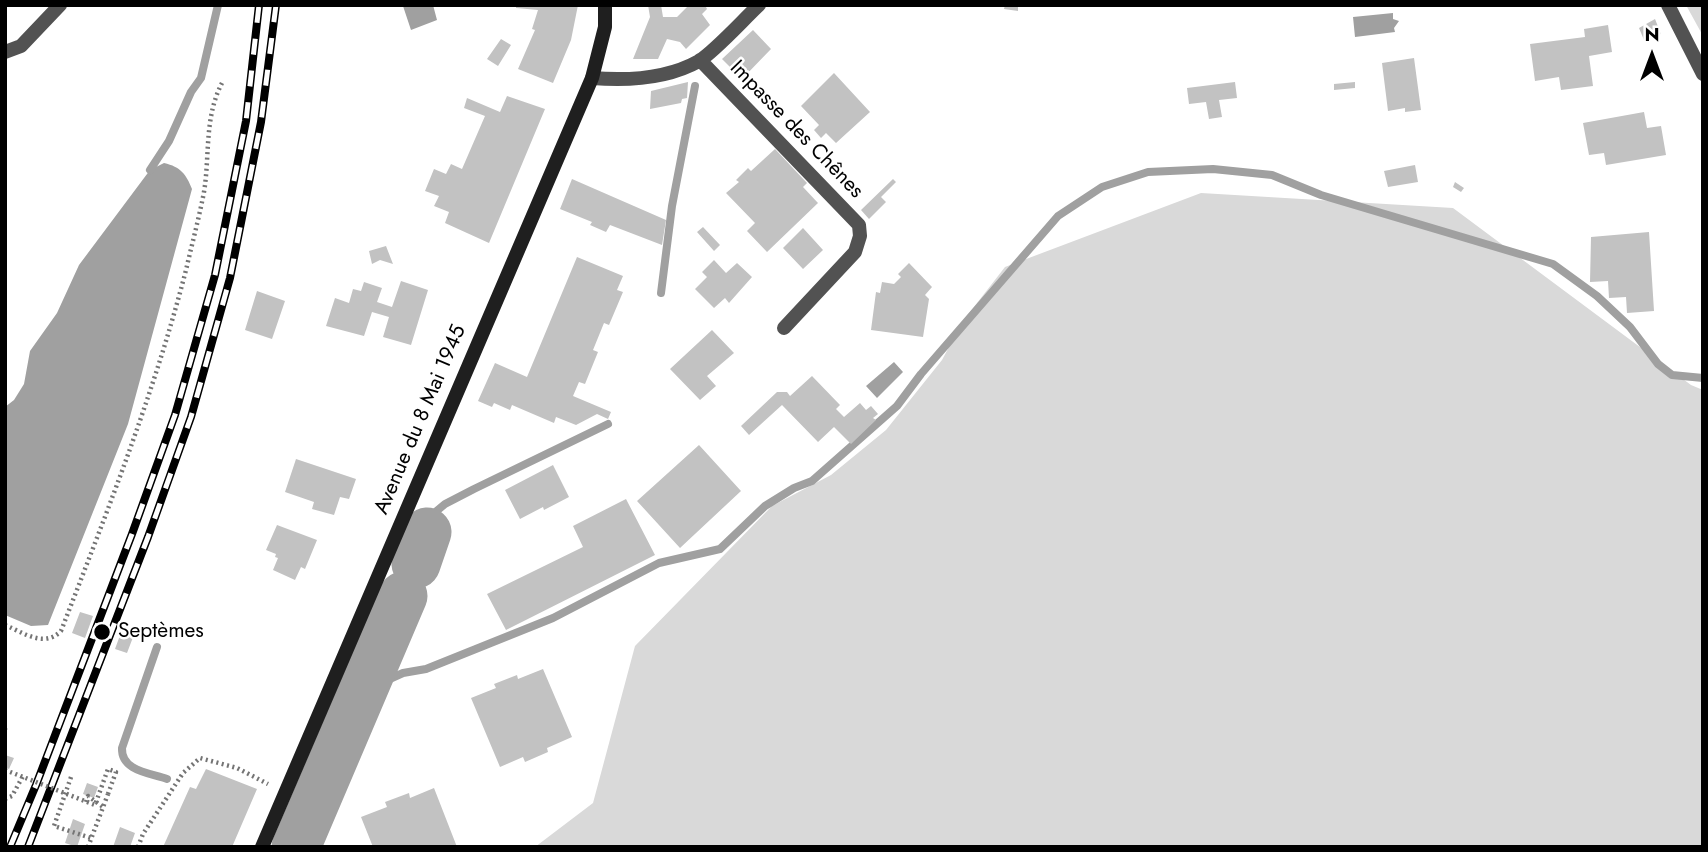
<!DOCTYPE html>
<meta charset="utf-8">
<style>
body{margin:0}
#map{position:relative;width:1708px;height:852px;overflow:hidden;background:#fff;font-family:Jost,sans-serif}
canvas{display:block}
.frame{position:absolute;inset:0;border:7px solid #000;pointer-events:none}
.north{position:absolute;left:1617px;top:21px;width:70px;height:70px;-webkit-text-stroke:5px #fff;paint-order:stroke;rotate:0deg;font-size:19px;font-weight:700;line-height:28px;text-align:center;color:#000}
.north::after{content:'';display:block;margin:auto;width:24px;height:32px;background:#000;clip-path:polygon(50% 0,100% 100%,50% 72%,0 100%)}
</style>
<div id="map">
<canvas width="1708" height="852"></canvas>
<div class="frame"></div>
<div class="north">N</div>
</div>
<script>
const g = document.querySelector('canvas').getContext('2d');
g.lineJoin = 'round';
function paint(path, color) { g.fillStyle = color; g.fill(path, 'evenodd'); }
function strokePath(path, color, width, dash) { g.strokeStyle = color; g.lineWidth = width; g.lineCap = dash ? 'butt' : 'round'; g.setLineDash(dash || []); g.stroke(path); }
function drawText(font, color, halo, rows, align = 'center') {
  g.font = font + ' Jost,sans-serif'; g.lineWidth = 5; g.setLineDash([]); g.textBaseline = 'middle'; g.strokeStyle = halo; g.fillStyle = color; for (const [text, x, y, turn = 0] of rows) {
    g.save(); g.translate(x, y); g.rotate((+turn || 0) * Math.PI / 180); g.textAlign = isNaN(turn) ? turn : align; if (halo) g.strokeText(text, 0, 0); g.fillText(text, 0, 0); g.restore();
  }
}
paint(new Path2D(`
 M1686,5h17v31z
 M1201,193l252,15 238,177 12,5v457h-1168l58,-44 42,-157 137,-140 59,-31 55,-45 56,-70 21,-39 42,-54z`), '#d9d9d9');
paint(new Path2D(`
 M406,5h27l4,15 -26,10 -8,-24z
 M1393,13v6l6,2 -5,7 1,4 -40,5 -2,-20z
 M164,163c17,4 22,11 28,26l-64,235 -80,201 -17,1 -26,-11v-208l9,-7 10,-16 6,-33 27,-38 22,-48 71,-95z
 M894,362l9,10 -26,26 -11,-12z`), '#a0a0a0');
strokePath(new Path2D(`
 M150,170l19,-29 22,-49 10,-14 17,-73
 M661,293l11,-87 23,-120
 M433,514l12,-10 29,-15 134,-65
 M157,647l-35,101c-1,23 28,25 45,31
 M363,691l40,-18 23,-4 127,-51 106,-55 61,-14 45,-43 29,-18 18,-7 85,-75 24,-32 137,-158 44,-29 46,-15 65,-3 59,6 49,20 232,69 44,32 33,31 28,37 14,11 31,3`), '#a0a0a0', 8);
strokePath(new Path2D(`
 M416,564l11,-32
 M296,847l107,-251`), '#a0a0a0', 49);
paint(new Path2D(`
 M516,5h62l-7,35 -18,43 -35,-14 17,-39 -3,-1 6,-19 -22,-2z
 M648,5h13l2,12h14l12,-12h16l2,4 -5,5 8,11 -24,24 -6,-7 -13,-3 -9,20h-25l17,-42z
 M1005,5h13v6l-14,-2z
 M1655,19l6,15 -17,6 -5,-12z
 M1608,25l4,27 -23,4 4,30 -32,4 -2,-13 -24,4 -5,-37 55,-7 -1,-8z
 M753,30l18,19 -29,30 -20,-20z
 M501,39l10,6 -13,21 -11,-7z
 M1414,58l7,52 -16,2v-4l-17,3 -6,-48z
 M834,73l36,39 -34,31 -10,-10 -5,5 -7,-8 5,-5 -18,-19z
 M688,82l-1,16 -5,1 -1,4 -31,6 1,-18z
 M1235,82l2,16 -18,2 3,17 -13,2 -3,-17 -17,2 -2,-16z
 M1355,82v6l-21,2v-6z
 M507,96l38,13 -56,134 -44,-20 4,-11 -15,-6 5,-10 -14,-5 9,-22 12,5 5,-10 11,5 23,-53 -21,-8 3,-10 33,14z
 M1644,112l3,16 14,-2 5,29 -60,10 -2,-12 -15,2 -6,-32z
 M775,149l32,34 -4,4 15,16 -51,49 -20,-21 8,-8 -29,-30 13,-11 -3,-2 12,-12 3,3z
 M1415,165l3,17 -30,5 -4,-16z
 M572,179l94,41 -4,25 -52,-20 -4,7 -16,-7 2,-3 -32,-13z
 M893,179l3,3 -15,15 5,5 -17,17 -8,-9z
 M1455,182l9,6 -3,4 -8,-5z
 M703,227l17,18 -6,6 -17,-19z
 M803,228l20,22 -20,19 -20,-21z
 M1649,232l5,79 -27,2 -1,-16 -17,1 -1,-17 -18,1 1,-45z
 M386,246l7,18 -13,-4 -8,4 -3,-13z
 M577,257l46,19 -6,14 6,2 -14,33 -5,-2 -11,27 5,2 -13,32 -6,-2 -6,14 38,16 -3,7 -11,-5 -21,11 -20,-8 -2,6 -42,-18 -2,5 -16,-7 -2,4 -14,-6 17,-38 32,14z
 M714,260l12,13 11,-10 15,14 -23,26 -4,-5 -11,10 -19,-19 12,-12 -5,-5z
 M909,263l23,24 -7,8 4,4 -6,38 -52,-7 5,-38 4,1 2,-11 12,2 7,-7 -3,-3z
 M401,281l27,9 -17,55 -28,-8 6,-20 -17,-5 -8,24 -38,-10 9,-28 14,5 4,-14 8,2 3,-9 18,6 -5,14 15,5z
 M257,291l28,10 -13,38 -27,-9z
 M712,330l22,23 -27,23 9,10 -16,14 -30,-31z
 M812,376l28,29 -4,4 8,8 16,-14 6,7 5,-4 7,8 -5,4 3,2 -25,24 -17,-17 -16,15 -36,-37 -33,30 -8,-9 36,-34h10l3,4z
 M699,445l42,46 -61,57 -43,-47z
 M296,459l60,20 -7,20 -9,-2 -6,18 -22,-6 2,-7 -29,-10z
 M553,465l16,32 -25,13 -1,-3 -23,12 -15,-29z
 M626,499l29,56 -149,75 -19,-36 96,-47 -10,-21z
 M277,525l40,15 -12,29 -4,-2 -6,13 -22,-10 5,-12 -3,-1 1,-3 -10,-4z
 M80,612l13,4 -8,22 -13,-5z
 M123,627l12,5 -8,21 -12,-4z
 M543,669l29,68 -25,11 1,4 -23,10 -2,-5 -23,10 -29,-69 25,-10 -2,-4 23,-9 1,4z
 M5,755l9,3 -5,11 -4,-2z
 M206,769l51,20 -25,58h-69l27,-60 6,2z
 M87,783l11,4 -4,11 -11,-4z
 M434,788l23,59h-84l-12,-30 26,-10 -2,-5 24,-9 1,5z
 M73,819l12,5 -8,23 -12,-4z
 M120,827l15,6 -5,14h-17z`), '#c2c2c2');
strokePath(new Path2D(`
 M5,625c19,8 39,23 56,6 46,-119 93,-237 125,-361 6,-26 13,-52 18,-78 6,-37 0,-74 18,-109
 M5,728v3
 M71,777l-17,49 37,12
 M5,799l7,-3 11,-20
 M86,802l2,-6 15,11
 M88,847l20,-53
 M138,847l5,-13 40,-61 17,-15 37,10 31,16`), '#747474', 4.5, [2, 3.5]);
strokePath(new Path2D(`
 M1668,5l35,69
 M5,52l16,-6 39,-41
 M700,60l159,165 1,11 -5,16 -71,76
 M592,78c36,3 75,1 107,-17 16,-10 44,-41 60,-56`), '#525252', 14);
strokePath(new Path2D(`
 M262,847l330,-769 13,-51v-22`), '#1f1f1f', 14);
const rail = new Path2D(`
 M10,847l26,-62 96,-251 43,-119 40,-140 31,-154 13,-116
 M28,847l120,-310 43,-120 39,-139 31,-156 15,-117`);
strokePath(rail, '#000', 8);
strokePath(rail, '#fff', 5, [16]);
strokePath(new Path2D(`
 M5,770l90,35 13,-36 8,3 -8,22`), '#747474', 4.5, [2, 3.5]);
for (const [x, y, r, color] of [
 [102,632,9,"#000"]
]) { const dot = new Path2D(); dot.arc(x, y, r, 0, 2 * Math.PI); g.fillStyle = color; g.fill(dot); strokePath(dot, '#fff', 2.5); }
drawText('21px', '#000', '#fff', [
 ["Impasse des Chênes",796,130,46],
 ["Avenue du 8 Mai 1945",421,420,-67]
]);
drawText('21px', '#000', '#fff', [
 ["Septèmes",118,632]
], 'left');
</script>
